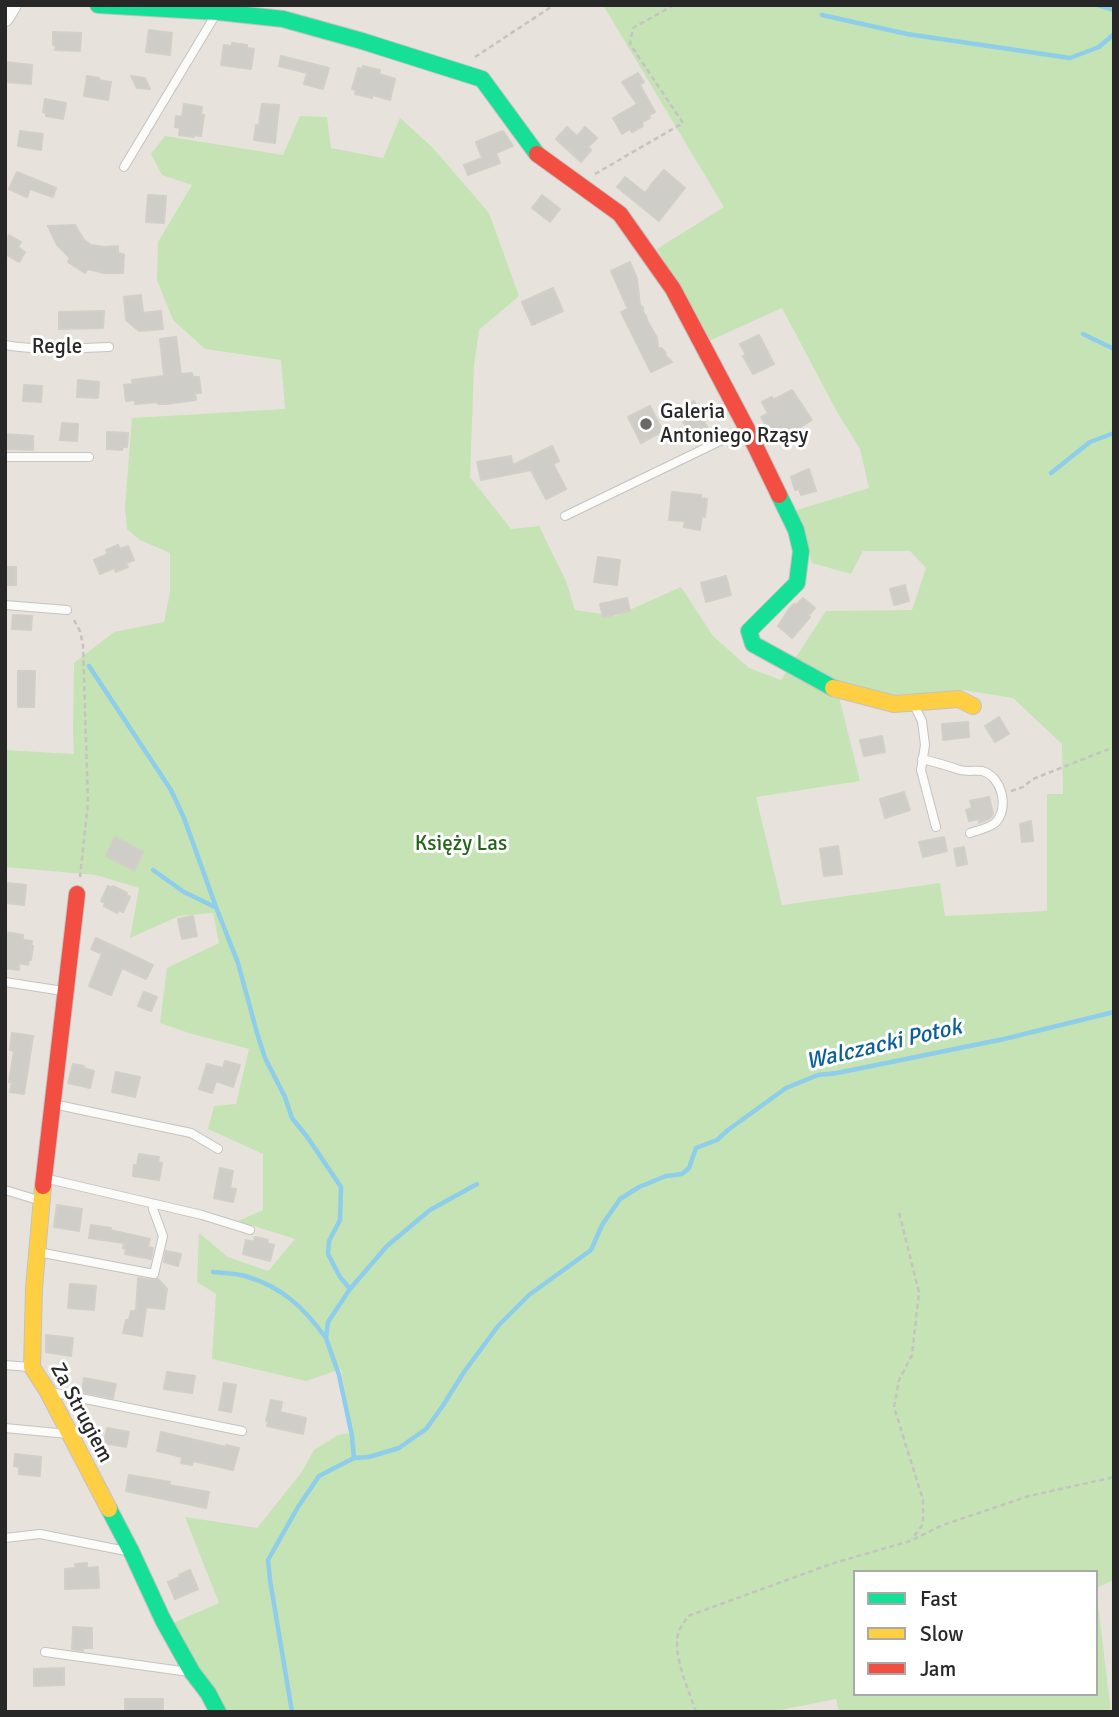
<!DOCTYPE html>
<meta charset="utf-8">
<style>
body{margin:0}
#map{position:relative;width:1119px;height:1717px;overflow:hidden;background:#e7e3dc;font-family:Signika,sans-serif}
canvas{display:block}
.frame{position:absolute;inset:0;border:7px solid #272727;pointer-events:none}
.legend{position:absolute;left:853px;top:1570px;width:245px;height:126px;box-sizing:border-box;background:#fff;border:2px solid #a9a9a9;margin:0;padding:9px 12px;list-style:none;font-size:21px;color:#272727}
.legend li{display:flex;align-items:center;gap:14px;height:35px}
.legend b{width:35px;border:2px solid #a9a9a9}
</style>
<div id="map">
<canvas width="1119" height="1717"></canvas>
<div class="frame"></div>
<ul class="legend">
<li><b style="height:9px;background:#16e098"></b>Fast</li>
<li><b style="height:9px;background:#ffcf43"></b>Slow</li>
<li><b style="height:9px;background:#f24e42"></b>Jam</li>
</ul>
</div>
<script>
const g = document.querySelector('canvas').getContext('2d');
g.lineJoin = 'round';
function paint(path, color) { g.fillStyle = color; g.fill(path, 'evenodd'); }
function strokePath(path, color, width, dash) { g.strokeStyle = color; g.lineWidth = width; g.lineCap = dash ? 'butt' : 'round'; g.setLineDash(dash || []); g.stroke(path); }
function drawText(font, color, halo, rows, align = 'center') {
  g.font = font + ' Signika,sans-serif'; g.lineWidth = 6; g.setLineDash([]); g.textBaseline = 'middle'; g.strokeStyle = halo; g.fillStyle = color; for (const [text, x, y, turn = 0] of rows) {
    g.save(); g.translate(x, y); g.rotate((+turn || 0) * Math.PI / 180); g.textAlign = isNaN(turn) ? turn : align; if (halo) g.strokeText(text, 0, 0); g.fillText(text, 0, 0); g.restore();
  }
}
paint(new Path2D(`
 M603,5h511v1575l-18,8v-16h-241v122h241v-106l15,124h-272l-3,-13 -55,11 -1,2h-556l-51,-89 46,-20 -34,-86 72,11 44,-55 13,-23 24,-15 14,-2 -11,-64 -35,12 -94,-22 4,-65 -19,-12 2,-49 29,24 40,14 27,-32 -57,-18 25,-11v-56l-55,-25 6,-23 22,-2 13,-55 -57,-15 -32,-11 7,-55 52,-25 -6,-30 -34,3 -49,22 9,-50 -43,-13 -91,-8v-117l69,4 -1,-23 1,-68 40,-31 50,-10 6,-29v-40l-30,-13 -13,-11 -2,-22 7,-89 153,-9 -4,-49 -76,-11 -32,-29 -16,-40 1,-38 34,-57 -30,-10 -11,-21 14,-18 118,19 17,-39 27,1 4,31 52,10 17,-40 33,30 56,65 30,83 -40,34 -5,35 -4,112 41,52 28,-3 27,55 9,29 41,6 65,-29 32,49 36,32 32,12 45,-69 86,-1 14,-42 -16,-17h-47l-12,23 -39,-11 -15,-53 72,-22 -9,-39 -24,-39 -54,-102 -73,33 -52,-92 67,-42zM835,681l62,16 66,-7 50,8 49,46 1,50h-16v117l-102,5 -5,-33 -158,22 -26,-108 104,-16z`), '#c5e3b4');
strokePath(new Path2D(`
 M1098,5l16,5
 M822,15l85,19 163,24 29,-11 15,-13
 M1083,334l31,15
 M1051,473l39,-31 24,-9
 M89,666l82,124 13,28 32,89 22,56 19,70 8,25 20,39 7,21 16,20 33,49 -1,33 -11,21 -1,13 12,23 10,12 -22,33 -2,16 13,37 13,61 2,22
 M153,870l31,22 31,15
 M213,1272c10,1 22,1 32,4 38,11 59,32 81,62
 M350,1289l37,-43 43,-36 47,-26
 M292,1712l-22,-132 -2,-20 30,-53 21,-31 35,-18 15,-1 30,-9 27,-19 16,-22 22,-35 34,-46 31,-31 62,-45 11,-25 18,-26 19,-12 27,-11 16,-2 7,-6 7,-20 21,-8 11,-10 58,-42 32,-13 19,-2 167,-34 110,-27`), '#8eceea', 4.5);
const building = new Path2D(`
 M149,30l23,3 -2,22 -24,-3z
 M53,32l28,1 -1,18 -25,-1 1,-5h-3z
 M232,43l15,2v3l7,1 -3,20 -30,-4 3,-20 8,1z
 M281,56l48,12 -6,21 -19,-5 3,-11 -28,-7z
 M5,62l27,3 -1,19 -26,-2z
 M363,66l17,4 -1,4 16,5 -5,21 -17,-5 -1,3 -17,-4 1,-4 -4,-1 6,-21 4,1z
 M638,73l6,9 -4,3 15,27 -6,3 1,3 -8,4 1,4 -11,6 -2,-3 -8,5 -9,-16 24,-14 -15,-22z
 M87,76l12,2v2l12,2 -3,18 -24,-4z
 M131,76l14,2 5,11 -13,-1z
 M45,99l21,4 -3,16 -17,-3v-3l-3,-1z
 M184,104l18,3 -1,8h3l-3,21 -7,-1v2l-15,-2 1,-7 -5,-1 1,-11 6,1z
 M262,104l17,1 -4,38 -21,-3 2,-15h3z
 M567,127l10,9 8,-9 12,11 -9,9 3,3 -10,12 -25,-23z
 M20,131l23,3 -2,16 -23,-4z
 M503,131l10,15 -17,7 4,10 -32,12 -4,-10 18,-7 -6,-16z
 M664,170l21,18 -26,33 -42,-34 8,-10 20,16 5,-6 3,3 -3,-4z
 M17,172l39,16 -3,9 -23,-8 -3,8 -18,-8z
 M148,195l18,1 -2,27 -18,-1z
 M542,195l18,14 -10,13 -18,-14z
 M75,225l9,15 7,5 14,2 13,-1v7l6,2 -1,18h-19l-16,-4 -3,4 -17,-11 2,-4 -13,-13 -9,-19z
 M9,235l12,7 -3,5 7,5 -6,10 -14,-8v-12z
 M630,262l7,17 3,26 3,3v4l3,4 1,4 10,18 1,10h3l4,4 1,4 6,6 -21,10 -30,-60 7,-3 -17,-38z
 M553,288l10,23 -31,14 -10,-23z
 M141,295l2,18 18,-2 2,18 -24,2 -13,-11 -2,-23z
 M104,311l-1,17 -44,1v-17z
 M759,335l15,29 -21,10 -10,-18 3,-1 -6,-11z
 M176,337l5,37 11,-1 1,4h6l2,16h-6l1,7 -30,4h-8l-1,-2 -19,2h-3v-4l-9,1 -2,-16 9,-1 -1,-4 32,-4 -4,-37z
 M78,380l21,2 -1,16 -21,-1z
 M24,385l18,1 -1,16 -18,-1z
 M792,390l20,30 -13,8 3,4 -16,8 -2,-4 -6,3 -5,-8 -3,1 -9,-15 7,-4 -6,-11 10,-5 1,3z
 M694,401l14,28 -17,8 -14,-28z
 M650,406l13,25 -22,12 -13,-26z
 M62,423l16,1 -1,17 -17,-1z
 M107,432l21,1 -1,14h-4l-1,3 -15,-1z
 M5,434l28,2v14l-28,-1z
 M552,446l7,15 -6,3 13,25 -20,10 -15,-29 -50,10 -4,-18 34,-6 2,9z
 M809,469l7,22 -15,4 -2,-6 -4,1 -4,-13z
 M672,492l29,3v3l6,1 -2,18 -3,-1 -2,14 -16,-3 1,-6 -16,-1z
 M118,545l2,4 8,-3 6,14 -8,3 2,4 -12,5 -2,-4 -14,6 -6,-14 14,-6 -2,-4z
 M598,557l22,3 -3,25 -23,-3z
 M5,567h11v18h-11z
 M726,576l5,19 -25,7 -5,-19z
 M905,585l4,16 -15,4 -4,-16z
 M627,598l3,13 -27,6 -3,-13z
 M803,598l12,10 -7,8 2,1 -18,21 -14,-12 11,-17 5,-5 2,1z
 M13,615l19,1 -1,14 -19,-1z
 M18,671h17l-1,36h-16z
 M999,717l10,17 -14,8 -10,-16z
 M968,722l1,15 -26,3 -1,-16z
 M882,736l3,16 -21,4 -4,-16z
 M904,792l6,18 -25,8 -5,-19z
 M989,797l4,17 -3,4 -11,5v-4l-10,2 -3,-11 6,-2 -2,-7z
 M1031,821l2,20 -11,1 -2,-18z
 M115,837l28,15 -9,18 -28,-14z
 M944,837l3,14 -24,6 -4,-15z
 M838,846l4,28 -18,2 -4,-27z
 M964,847l3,17 -10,2 -3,-17z
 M5,883l21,2 -2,20 -19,-2z
 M108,886l4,2 1,-2 14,7 -1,2 4,2 -7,15 -4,-2 -2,3 -13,-7 1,-3 -4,-2z
 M193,916l4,20 -15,3 -4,-20z
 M5,932l18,3v5l9,1 -1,5h2l-2,14h-2l-1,5 -9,-2v7l-14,-2z
 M96,938l57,27 -7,14 -24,-11 -11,27 -22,-9 13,-32 -11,-5z
 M144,992l13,5 -6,14 -13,-5z
 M12,1033l21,3 -9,58 -14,-2 2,-10h-3l5,-31 -4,-1z
 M225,1061l15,4 -7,22 -17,-6 -4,12 -13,-4 8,-25 16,4z
 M73,1064l11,2 -1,2 11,3 -4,17 -22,-5z
 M116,1072l24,5 -5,20 -23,-5z
 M139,1154l20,3 -1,5 4,1 -3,17 -26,-4 1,-11h3z
 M220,1168l13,3 -3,17 6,1 -3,13 -19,-4z
 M57,1205l25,4 -3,22 -25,-4z
 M91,1225l20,3 -1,2 40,9 -2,8 5,1 -2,11 -26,-5 1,-5 -3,-1 1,-5 -35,-5z
 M255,1237l13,3 -1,3 7,2 -4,16 -27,-7 3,-14 8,2z
 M166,1251l15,3 -3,12 -14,-4z
 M138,1278l15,2 5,-1 9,10 -3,20 -18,-2 -4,29 -19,-3 3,-13h3l2,-9h5z
 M70,1284l26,2 -2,24 -26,-2z
 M46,1335l27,3 -2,18 -25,-4z
 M167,1372l28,4 -3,17 -28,-4z
 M84,1378l32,6 -3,14 -31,-6z
 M224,1383l12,2 -5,27 -12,-2z
 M271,1400l11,2 -2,10 26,6 -3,16 -36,-8 1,-5h-2z
 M107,1428l22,4 -3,15 -22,-4z
 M161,1432l65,15v-2l13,3 -6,22 -40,-9 -1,4 -11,-2 1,-6 -25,-6z
 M15,1454l26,3 -1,19 -21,-2v-7l-5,-1z
 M129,1475l41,7 -1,3 40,7 -3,16 -80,-17z
 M87,1563v5l11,-1 1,21 -34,1v-20l11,-1 -1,-4z
 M190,1570l8,19 -23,10 -7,-17 12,-5 -1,-2z
 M73,1627l19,1v20h-9v3l-11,-2z
 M64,1668v17l-30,1v-17z
 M125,1699h38v13h-38z`);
paint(building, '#cfcdc8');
strokePath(building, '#d2cec8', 2);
const lane = new Path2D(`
 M124,167l92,-153
 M5,345c34,6 69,3 104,2
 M5,457h84
 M565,516l180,-87
 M5,605l62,5
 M914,705l8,16 3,24 -4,25 15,57
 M922,759c13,3 26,7 38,11 7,2 15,0 22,1 20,5 28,38 13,52 -6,5 -17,7 -25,10
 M5,982l58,9
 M53,1104l138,29 27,16
 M44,1178l158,37 48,15
 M5,1190l33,10
 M38,1252l116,22 9,-38 -10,-27
 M5,1365l24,2
 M51,1392l191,39
 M5,1428l63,6
 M5,1538l35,-4 86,17
 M45,1652l144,20`);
const street = new Path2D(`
 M5,18l8,-13`);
const fast = new Path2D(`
 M98,5l120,7 65,7 79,22 120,38 55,75
 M779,495l17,35 5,21 -4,32 -48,48 4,13 80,44
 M109,1509l23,44 31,67 29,52 16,21 10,19`);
const slow = new Path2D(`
 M833,688l61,16 65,-5 14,7
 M43,1186l-9,102 -2,79 16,25 61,117`);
const jam = new Path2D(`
 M537,154l83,60 53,75 74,140 32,66
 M43,1186l34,-292`);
strokePath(lane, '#c4c2c2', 10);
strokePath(street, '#c4c2c2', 18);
strokePath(fast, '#c4c2c2', 18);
strokePath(slow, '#c4c2c2', 18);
strokePath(jam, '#c4c2c2', 18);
strokePath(new Path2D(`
 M475,57l79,-52
 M595,174l88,-51 -53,-79 3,-16 41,-23
 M74,620l6,11 3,14 5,158 -8,74
 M1011,791l12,-4 10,-8 81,-32
 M899,1213l20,79 -7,63 -13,25 -5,27 29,93v24l-11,15
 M696,1712c-7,-22 -25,-59 -17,-81 2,-5 6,-10 9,-15l143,-52 79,-23 33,-16 86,-29 85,-19`), '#c4c3c2', 2.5, [5, 3.5]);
strokePath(lane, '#fbfbfa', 8);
strokePath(street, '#fbfbfa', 16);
strokePath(fast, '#16e098', 16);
strokePath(slow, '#ffcf43', 16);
strokePath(jam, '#f24e42', 16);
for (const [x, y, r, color] of [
 [646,424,7,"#6a6966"]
]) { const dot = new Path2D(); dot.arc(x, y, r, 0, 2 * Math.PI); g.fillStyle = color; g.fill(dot); strokePath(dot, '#fff', 2.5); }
drawText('21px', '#272727', '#fff', [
 ["Regle",57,347],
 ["Za Strugiem",81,1413,62]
]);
drawText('21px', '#272727', '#fff', [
 ["Galeria",660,412],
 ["Antoniego Rząsy",660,436]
], 'left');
drawText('21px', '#236418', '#fff', [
 ["Księży Las",461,844]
]);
drawText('italic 23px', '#0a6098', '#fff', [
 ["Walczacki Potok",884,1045,-13]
]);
</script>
